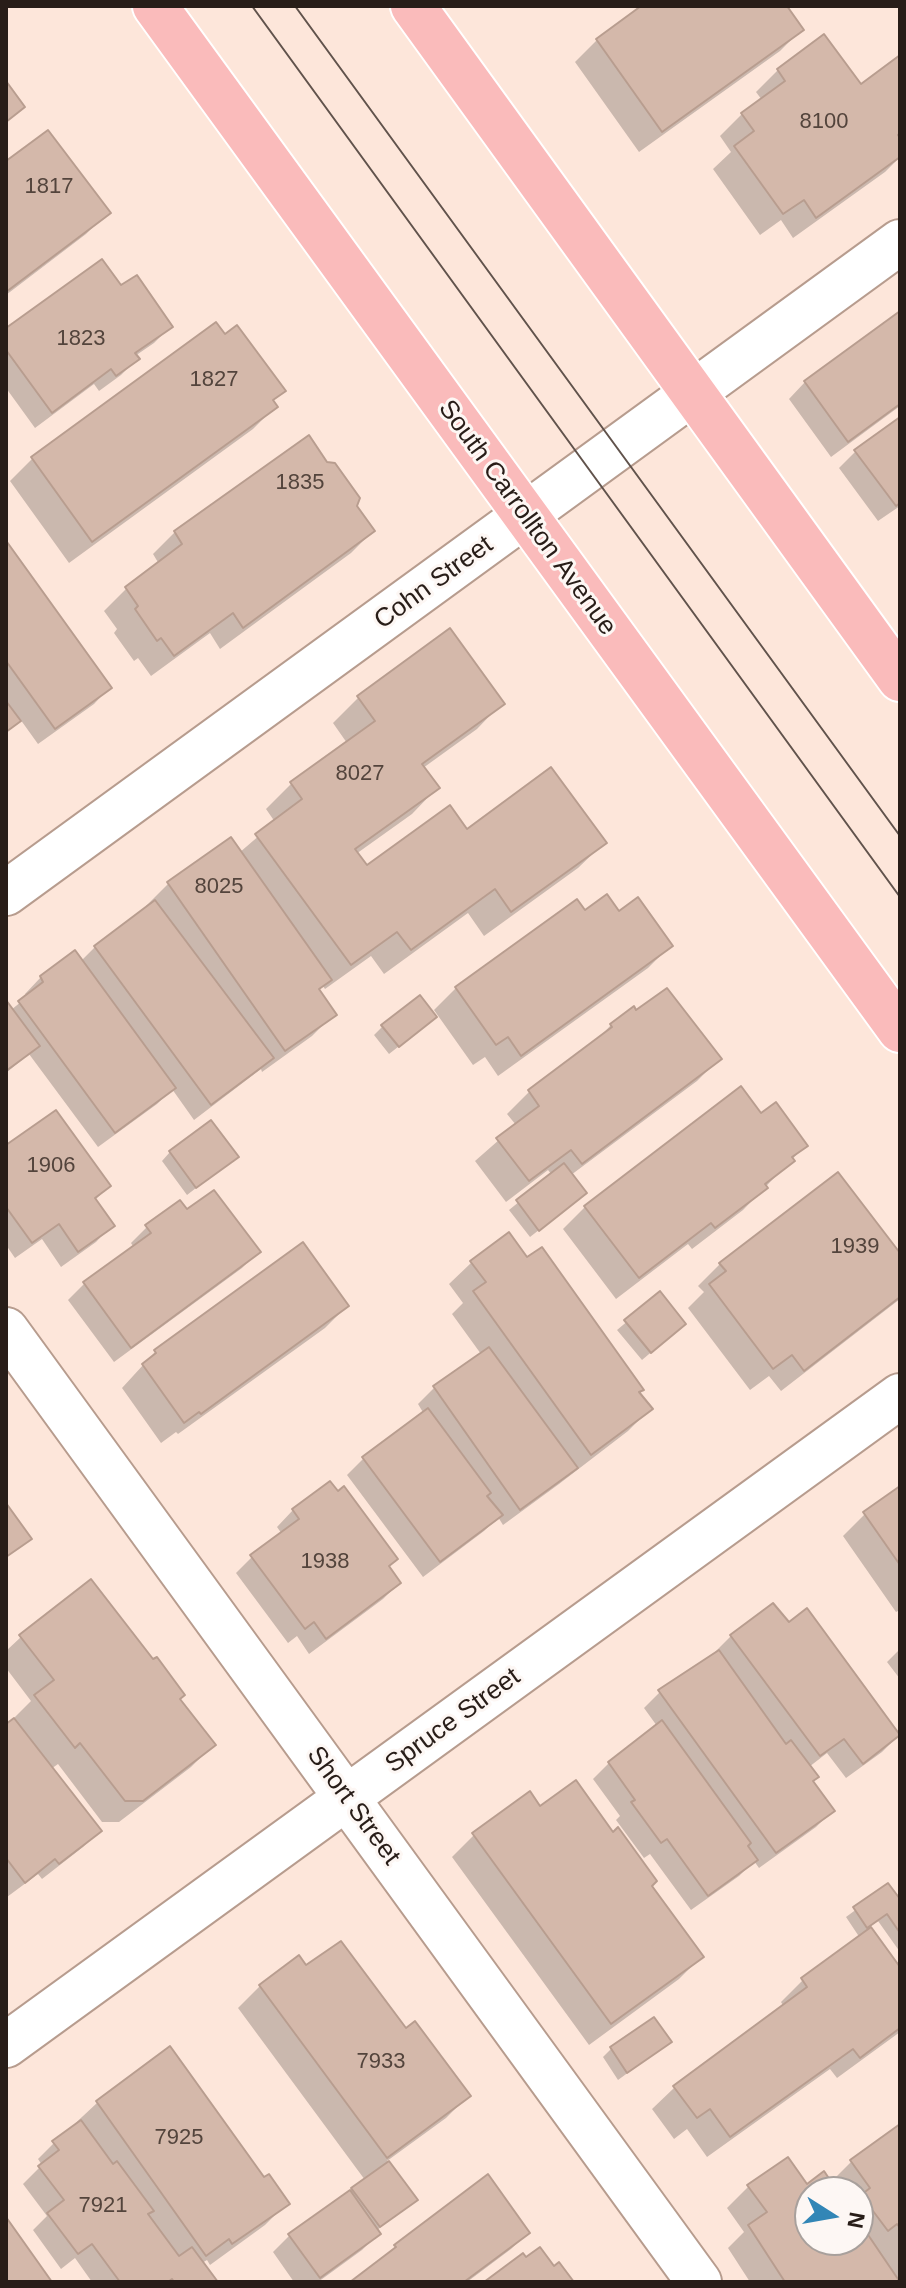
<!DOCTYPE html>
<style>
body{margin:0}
#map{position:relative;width:906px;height:2288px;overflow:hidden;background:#fde6da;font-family:Helvetica,sans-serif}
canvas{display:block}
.frame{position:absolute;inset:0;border:8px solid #281d18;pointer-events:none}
.north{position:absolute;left:794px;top:2176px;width:80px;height:80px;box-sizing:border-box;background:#fdf7f4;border:2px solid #a8a09c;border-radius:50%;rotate:101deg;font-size:22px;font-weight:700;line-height:32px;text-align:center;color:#281d18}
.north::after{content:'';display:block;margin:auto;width:28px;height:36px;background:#3286b6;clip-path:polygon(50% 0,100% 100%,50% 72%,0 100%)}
</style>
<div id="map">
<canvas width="906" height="2288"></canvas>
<div class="frame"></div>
<div class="north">N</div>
</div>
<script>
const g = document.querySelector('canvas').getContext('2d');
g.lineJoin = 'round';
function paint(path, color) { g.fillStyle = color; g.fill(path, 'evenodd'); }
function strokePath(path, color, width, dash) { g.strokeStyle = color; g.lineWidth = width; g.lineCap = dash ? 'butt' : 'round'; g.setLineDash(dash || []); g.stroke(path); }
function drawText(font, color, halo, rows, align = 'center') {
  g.font = font + ' Helvetica,sans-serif'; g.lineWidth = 6; g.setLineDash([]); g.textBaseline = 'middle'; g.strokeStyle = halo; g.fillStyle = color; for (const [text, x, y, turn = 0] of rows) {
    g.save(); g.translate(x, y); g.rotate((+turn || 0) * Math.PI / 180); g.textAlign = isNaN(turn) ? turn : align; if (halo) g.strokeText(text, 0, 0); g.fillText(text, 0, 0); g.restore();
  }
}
paint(new Path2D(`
 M645,6h140l17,23 -22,22 -141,101 -64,-90 22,-22z
 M900,57v80l-2,2 2,18 -15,15 -92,66 -12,-18 -21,15 -47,-66 18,-17 -11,-16 22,-22 20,-14 -6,-8 22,-22 83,16z
 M6,163l102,49 -22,22 -80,61z
 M121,288l49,39 -16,16 -19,13 2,3 -16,16 -22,16 -5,-7 -59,44 -29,-40v-57z
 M900,313v93l-69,51 -42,-58 16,-17z
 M216,325l8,12 59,54 -11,11 3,5 -22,22 -184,134 -59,-82 22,-22z
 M900,419v87l-22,15 -39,-53 16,-16z
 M355,506l18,25 -22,22 -131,96 -10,-16 -59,43 -13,-18 -4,3 -20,-28 3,-4 -13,-18 22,-22 33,-25 -6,-10 22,-22z
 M7,545l103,142 -16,17 -56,40 -18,-25 -14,14z
 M358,698l144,5 -25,26 -54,39 14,20 -25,26 -56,40 10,14 100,-36 138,11 -26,25 -94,68 -16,-23 -84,61 -13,-18 -46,33 -2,-3 -5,5 16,23 -22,22 -50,36 -1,-3 -67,51 -22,-31 -15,15 -59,43 -69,-93 -23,19v-70l5,7 16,-13 -2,-3 16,-17 40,-16 14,-14 53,-39 -2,-2 22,-22 62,-44 9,13 36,-31 -9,-13 25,-25 56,-41 -14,-20z
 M584,913l35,1 51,32 -22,22 -150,108 -13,-19 -12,8 -39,-55 22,-22z
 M426,1025l-37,29 -15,-19 9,-9z
 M611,1025l108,34 -22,22 -126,94 5,26 -46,36 -21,-27 43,-35 -4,-5 -42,32 -31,-41 41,-36 -9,-11 22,-22 63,-47z
 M760,1116l45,30 -62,64 -51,39 -4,-5 -72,55 -53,-70 22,-22z
 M6,1148l103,38 -14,14 17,25 -16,17 -35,25 -19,-28 -27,19 -9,-13z
 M170,1152l66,5 -49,38 -25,-34z
 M838,1174l62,82v43l-119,92 -12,-15 -19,14 -62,-82 16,-16 -6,-6 22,-22z
 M187,1212l71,40 -16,16 -128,94 -46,-62 16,-16 50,-36 -3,-5 16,-16z
 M303,1245l44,61 -22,22 -147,106 -2,-2 -15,11 -39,-55 33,-36z
 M471,1263l166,130 13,16 -22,22 -69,53 -56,41 -5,-8 -14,14 -61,46 -76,-102 16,-16 61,-45 -6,-10 16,-16 47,-34 -29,-40 11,-11 -14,-19z
 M660,1294l15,38 -33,28 -25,-30z
 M900,1489v121l-4,2 -53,-76 22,-22z
 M293,1510l94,57 12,16 -16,16 -74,55 -12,-18 -9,7 -52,-70 16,-16 30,-23 -5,-7z
 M788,1625l110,111 -16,16 -36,26 -19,-25 -18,14 2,15 21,29 -16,16 -57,41 -5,-7 -15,15 -48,34 -41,-56 -6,4 -28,-38 4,-4 -27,-37 16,-16 48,-37 -13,-18 16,-16 56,-38 -1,-2 16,-16z
 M21,1637l157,62 35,46 -22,22 -72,55h-17l-44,-58 -7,5 48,62 -16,16 -41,32 -4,-5 -31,23 -1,-171 25,-25 -25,-33v-17z
 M900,1649v30l-13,-17z
 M540,1809l110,77 51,71 -22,22 -90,66 -137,-188 22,-22z
 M888,1886l12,16v50l-22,-31 -10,7 32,42v62l-63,46 -7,-9 -123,88 -20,-28 -13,10 -22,-30 22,-21 110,-81 -3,-5 22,-22 57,-42 -14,-21z
 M306,1968l162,128 -22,22 -59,43 28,39 -39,31 2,3 -16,16 -44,32h-24l-21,-30 16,-16 76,-56 -127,-172 22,-22z
 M670,2042l-52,38 -15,-23 8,-8z
 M169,2049l95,131 23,23 -22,22 -55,40 -3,-5 -5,3 14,19h-124l-17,-24 -14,11 -28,-39 14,-14 -24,-32 19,-19 -4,-6 16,-16 43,-40z
 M900,2126v156h-150l-22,-34 16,-16 -17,-24 22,-22h57l24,-3 21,-21zM810,2192h48v48h-48z
 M528,2233l-17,16 -44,33h-114l43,-36z`), '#0003');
const building = new Path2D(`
 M641,6h146l17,24 -142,102 -66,-93z
 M824,34l37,50 39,-29v78l-2,2 2,3v19l-84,61 -12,-18 -21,14 -49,-68 20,-15 -13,-18 44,-32 -8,-12z
 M6,81l19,26 -19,15z
 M48,130l63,83 -105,79v-131z
 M102,259l19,26 16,-10 36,52 -38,26 5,6 -24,17 -5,-7 -59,44 -46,-63v-22z
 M900,311v93l-52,38 -44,-61z
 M216,322l9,12 12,-9 49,66 -13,9 5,7 -186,135 -61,-85z
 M900,417v86l-4,3 -42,-56z
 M309,435l18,27 8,1 25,35 -3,8 18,25 -132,97 -10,-15 -59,43 -13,-18 -4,3 -22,-32 3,-3 -13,-19 57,-43 -8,-13z
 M7,542l105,146 -57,41 -49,-68z
 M450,628l55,76 -83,60 18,24 -85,61 12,16 83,-60 17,24 84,-62 56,76 -96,69 -16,-23 -84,61 -14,-18 -46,33 -96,-131 47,-35 -12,-17 85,-61 -18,-25z
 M6,701l15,20 -15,11z
 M231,837l101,143 -13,9 18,26 -52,36 -118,-169z
 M607,894l12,17 19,-14 35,49 -152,110 -13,-19 -12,8 -41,-58 122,-88 8,11z
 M155,900l119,158 -63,47 -117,-159z
 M75,950l101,138 -61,45 -97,-132 25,-19 -3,-6z
 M667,988l55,71 -140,105 -11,-14 -42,31 -33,-43 43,-32 -11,-16 84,-63 -2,-3 24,-18 2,4z
 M420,995l17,22 -38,30 -18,-22z
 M6,1000l34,46 -34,25z
 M741,1086l20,27 15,-11 32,44 -16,11 3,4 -30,23 3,4 -53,40 -4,-5 -72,55 -55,-72z
 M56,1110l55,76 -16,12 20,28 -37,26 -19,-28 -27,19 -26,-36v-62z
 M211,1120l28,37 -43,31 -27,-37z
 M564,1163l23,30 -48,38 -23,-31z
 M838,1172l62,81v44l-96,74 -12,-16 -19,14 -64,-85 17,-13 -7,-8z
 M214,1190l47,62 -130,96 -48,-66 68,-49 -6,-8 35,-25 7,9z
 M509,1232l18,25 15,-10 102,143 -5,2 14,17 -62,46 -118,-164 13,-9 -16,-21z
 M303,1242l46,64 -148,108 -2,-2 -15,11 -42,-59 14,-11 -2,-3z
 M660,1291l26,33 -35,29 -27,-33z
 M489,1347l89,121 -58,42 -87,-124z
 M428,1408l63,85 -4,3 16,19 -63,47 -78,-105z
 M330,1481l8,10 6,-5 54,73 -9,7 12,17 -75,56 -12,-17 -9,7 -55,-74 49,-36 -7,-10z
 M900,1486v79l-37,-53z
 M6,1503l26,36 -26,18z
 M91,1579l62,80 4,-2 28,38 -5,4 36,46 -73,56h-18l-45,-58 -5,5 -41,-53 20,-15 -35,-45z
 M773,1603l16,19 18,-14 93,127 -37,29 -19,-25 -24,17 -90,-121z
 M719,1650l67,94 5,-4 28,37 -6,4 22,30 -59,42 -118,-163z
 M14,1718l88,113 -43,33 -4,-5 -30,24 -19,-25v-134z
 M662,1720l89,123 -3,3 10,14 -50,36 -41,-57 -6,4 -30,-41 4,-2 -27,-38z
 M576,1780l37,52 5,-5 39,54 -5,5 52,71 -93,67 -139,-191 58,-42 10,15z
 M888,1883l12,16v34l-13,-19 -20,14 -14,-21z
 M871,1927l29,40v61l-40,30 -7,-9 -123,88 -20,-28 -13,9 -24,-32 134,-99 -6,-9z
 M341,1941l65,87 9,-7 56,75 -84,62 -128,-173 40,-30 7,10z
 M654,2017l18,25 -45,31 -17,-26z
 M170,2046l94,131 5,-3 21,30 -58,40 -3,-5 -23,17 -110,-155z
 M81,2120l32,44 4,-3 37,50 -6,3 31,42 13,-9 26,35h-44l-2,-3 -4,3h-48l-28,-38 -14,10 -31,-41 17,-13 -26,-34 21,-16 -7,-9z
 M900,2124v104l-3,-4 -9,7 -27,-36 9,-7 -20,-28z
 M788,2157l19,27 17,-13 14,21h-28v48h48v-20l42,62h-115l-37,-57 19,-13 -20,-27z
 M389,2161l29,39 -38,27 -29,-39z
 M488,2174l42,59 -66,49h-114l46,-35 -2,-2z
 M350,2190l31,44 -61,44 -32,-44z
 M6,2217l46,65h-46z
 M540,2247l14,19 5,-4 15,20h-90l39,-29 3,4z`);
paint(building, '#d4b8aa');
strokePath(building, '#b89d8f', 2);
const minor = new Path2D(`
 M6,893l894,-651
 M6,1330l693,952
 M6,2045l894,-649`);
const major = new Path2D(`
 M155,6l745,1024
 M413,6l487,673`);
strokePath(minor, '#b79c8e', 48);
strokePath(major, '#fff', 48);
strokePath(minor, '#fff', 44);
strokePath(major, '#fabbbb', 44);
strokePath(new Path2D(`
 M252,6l648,891
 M295,6l605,830`), '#61534c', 2);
drawText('22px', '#53443c', null, [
 ["8100",824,122],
 ["1817",49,187],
 ["1823",81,339],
 ["1827",214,380],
 ["1835",300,483],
 ["8027",360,774],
 ["8025",219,887],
 ["1906",51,1166],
 ["1939",855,1247],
 ["1938",325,1562],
 ["7933",381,2062],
 ["7925",179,2138],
 ["7921",103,2206]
]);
drawText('26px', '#281d18', '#fdf7f4', [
 ["South Carrollton Avenue",527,518,54],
 ["Cohn Street",434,583,-36],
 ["Spruce Street",453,1721,-36],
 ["Short Street",353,1806,54]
]);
</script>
